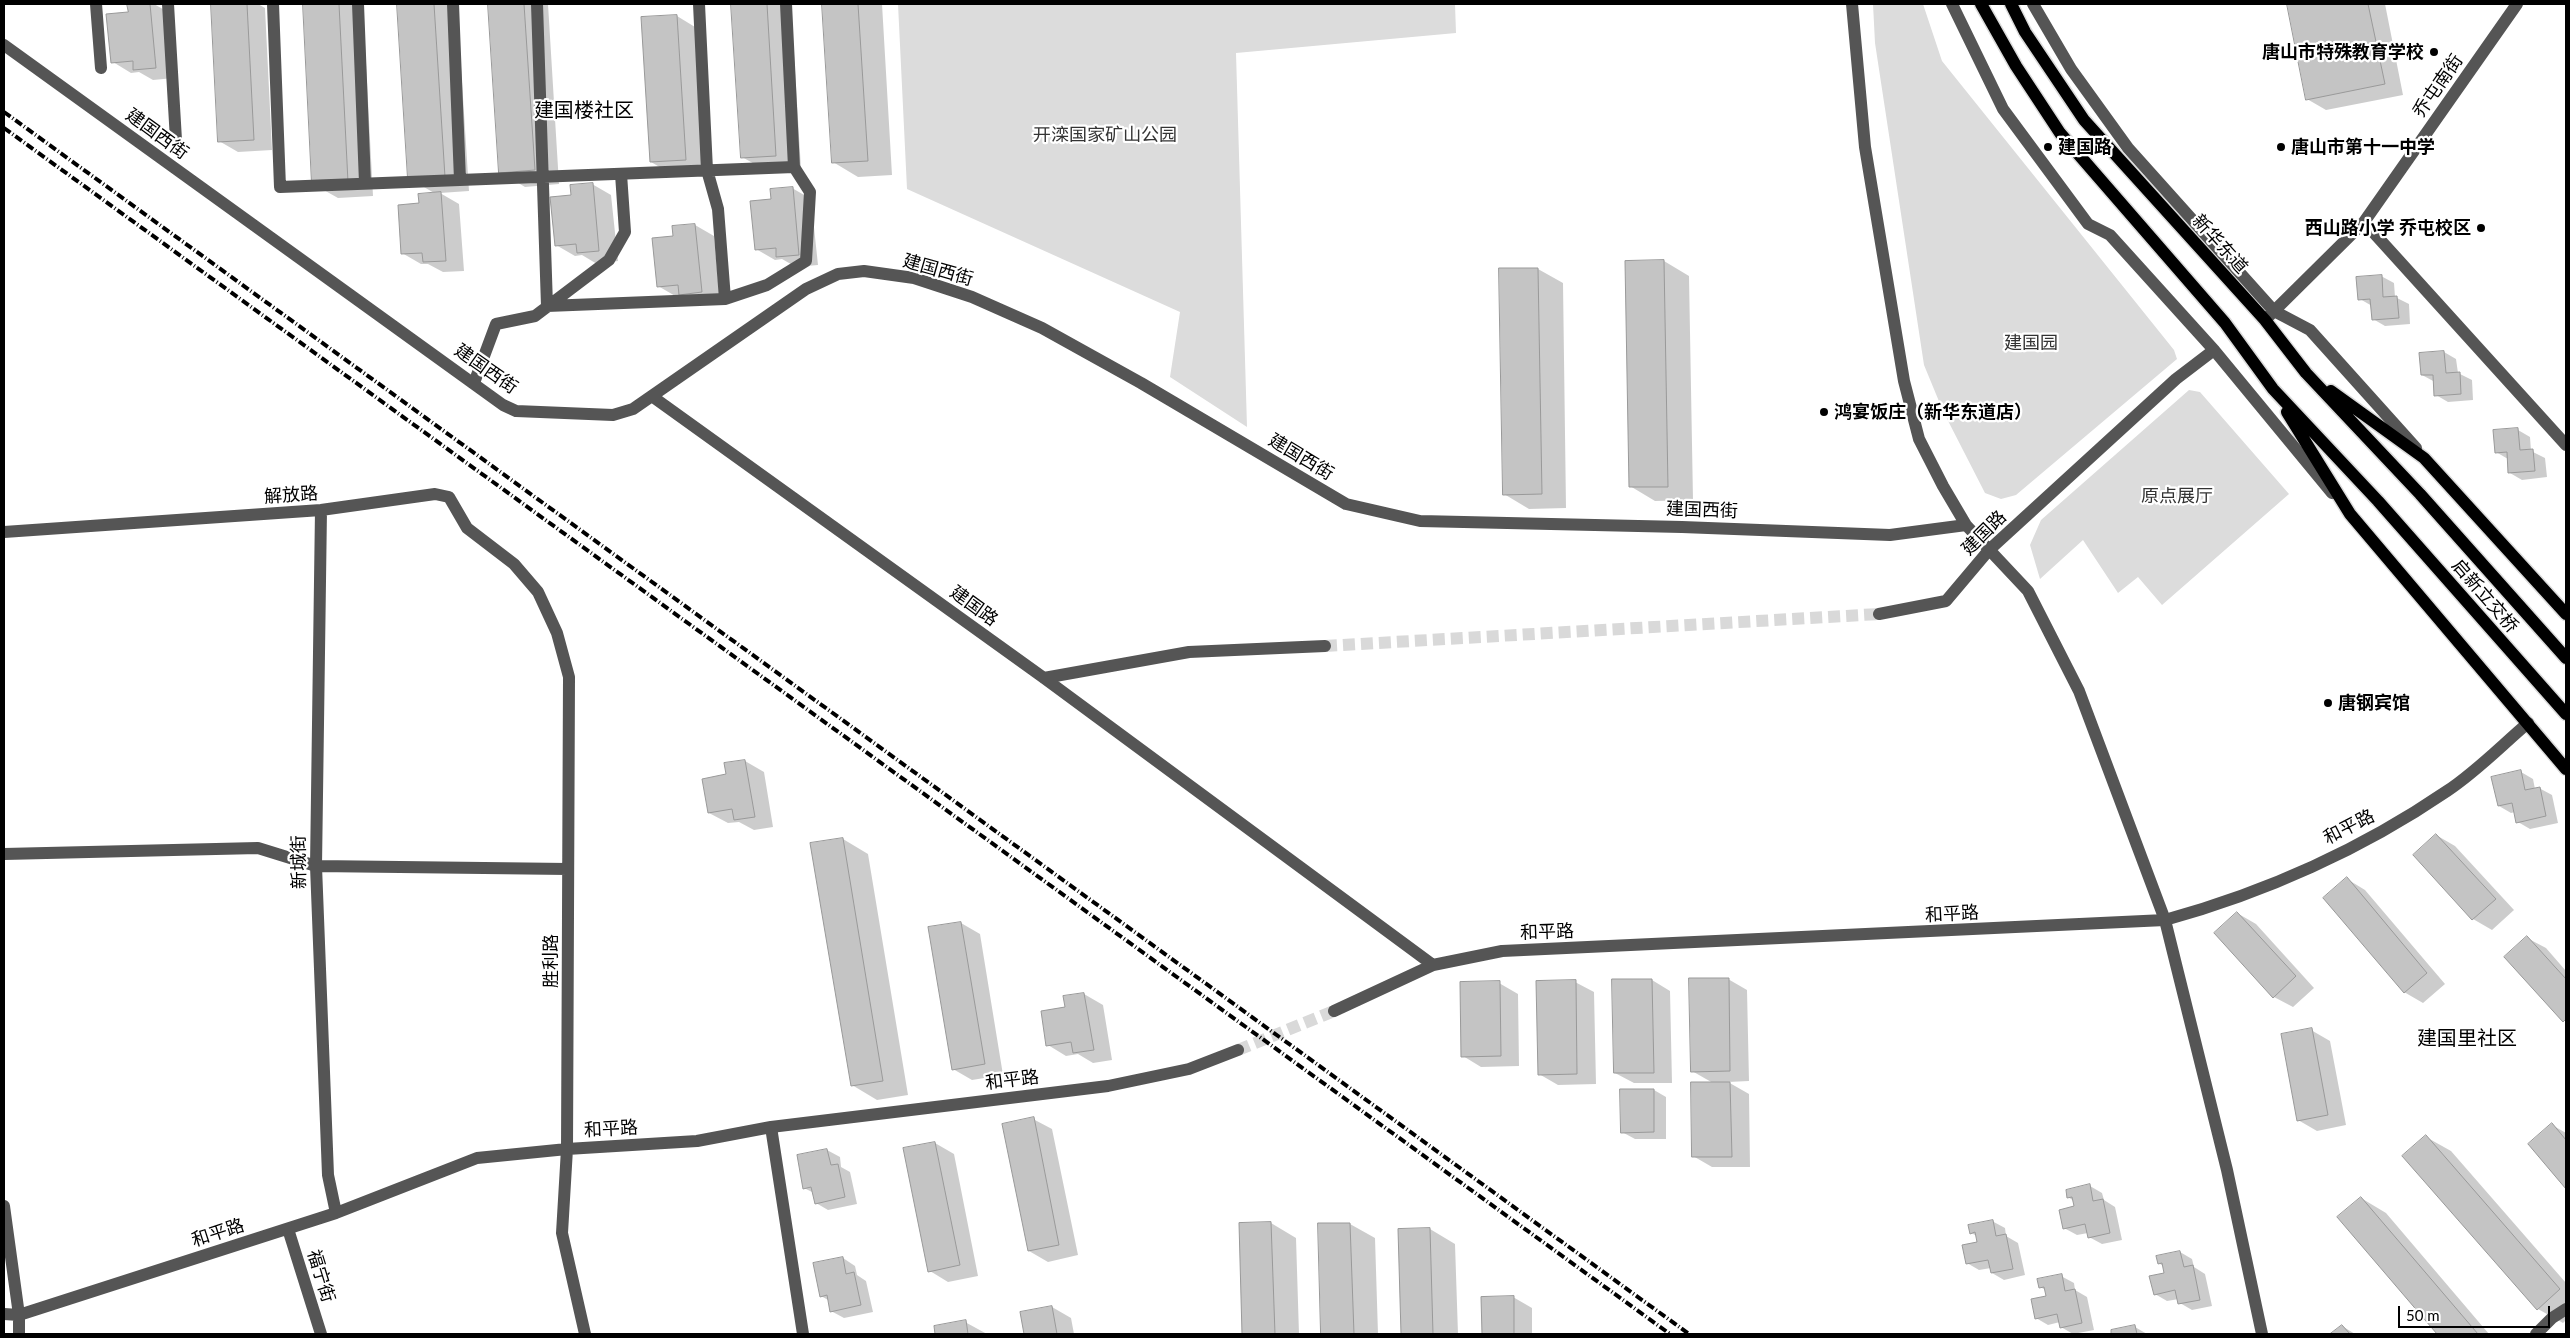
<!DOCTYPE html>
<meta charset="utf-8">
<style>
body{margin:0}
#map{position:relative;width:2570px;height:1338px;overflow:hidden;background:#fff;font-family:Lato,sans-serif}
canvas{display:block}
.frame{position:absolute;inset:0;border:5px solid #000;pointer-events:none}
.scale{position:absolute;left:2398px;top:1306px;width:152px;height:22px;box-sizing:border-box;border:2px solid #000;border-top:0;padding-left:6px;font-size:15px;line-height:18px;white-space:nowrap;color:#000;-webkit-text-stroke:4px #fff;paint-order:stroke}
</style>
<div id="map">
<canvas width="2570" height="1338"></canvas>
<div class="frame"></div>
<div class="scale">50 m</div>
</div>
<script>
const g = document.querySelector('canvas').getContext('2d');
g.lineJoin = 'round';
function paint(path, color) { g.fillStyle = color; g.fill(path, 'evenodd'); }
function strokePath(path, color, width, dash) { g.strokeStyle = color; g.lineWidth = width; g.lineCap = dash ? 'butt' : 'round'; g.setLineDash(dash || []); g.stroke(path); }
function drawText(font, color, halo, rows, align = 'center') {
  g.font = font + ' Lato,"Noto Sans SC",sans-serif'; g.lineWidth = 4.5; g.setLineDash([]); g.textBaseline = 'middle'; g.strokeStyle = halo; g.fillStyle = color; for (const [text, x, y, turn = 0] of rows) {
    g.save(); g.translate(x, y); g.rotate((+turn || 0) * Math.PI / 180); g.textAlign = isNaN(turn) ? turn : align; if (halo) g.strokeText(text, 0, 0); g.fillText(text, 0, 0); g.restore();
  }
}
paint(new Path2D(`
 M898,4h557l1,29 -220,20 11,374 -77,-50 10,-65 -273,-123z
 M1873,4h50l19,57 232,289 3,9 -161,136 -15,4 -16,-6 -42,-82 -19,-46 -49,-322z
 M2189,390l11,2 89,102 -127,111 -24,-28 -20,16 -35,-53 -43,39 -10,-34 11,-25z`), '#dcdcdc');
paint(new Path2D(`
 M128,4h26l14,8 6,66 -21,2 -14,-8 -8,1 -18,-11 16,-49z
 M212,4h46l7,4 7,142 -34,2 -19,-11z
 M304,4h55l4,2 10,190 -35,2 -25,-14z
 M399,4h58l12,187 -29,2 19,11 5,67 -21,1 -15,-8h-7l-19,-11 18,-48 16,-11 -26,-15z
 M489,4h59l11,180 -34,3 -25,-15z
 M732,4h59l10,165 -34,2 -25,-14z
 M823,4h59l10,171 -34,2 -25,-15z
 M2288,4h97l18,91 -77,15 -19,-11z
 M677,16l18,11 9,143 -34,3 -19,-11z
 M592,184l19,11 7,66 -21,3 -15,-9 -7,1 -19,-11 16,-49z
 M792,188l19,11 7,66 -22,2 -14,-8 -7,1 -19,-11 16,-49z
 M695,225l19,11 6,67 -43,-6 -19,-11 17,-49z
 M1664,261l25,15 4,224 -38,1 -25,-15z
 M1538,269l25,14 3,225 -37,1 -25,-15z
 M2381,276l13,7 1,14 14,7 1,20 -25,2 -12,-7 -1,-13 -12,-7z
 M2444,352l12,7 2,14 14,7 1,20 -25,2 -12,-7 -1,-13 -13,-7 -1,-21z
 M2518,430l12,7 1,14 14,7 2,19 -25,3 -12,-7 -2,-14 -12,-7z
 M745,761l19,11 9,55 -19,3 -15,-8 -11,1 -19,-10 19,-38z
 M2521,772l12,7 2,10 4,-1 13,7 6,28 -28,6 -12,-7 -3,-10 -4,1 -12,-7z
 M2436,835l19,11 59,64 -22,20 -19,-11 -58,-64z
 M843,839l25,15 40,241 -31,5 -25,-15z
 M2347,879l18,11 80,94 -22,19 -19,-11z
 M2237,913l19,11 58,64 -21,19 -19,-10z
 M961,923l19,11 23,141 -31,5 -19,-11z
 M2527,938l19,10 20,23v51z
 M1728,979l19,11 2,91 -21,1 21,12 1,73h-38l-19,-11 20,-73 -21,-12z
 M1652,980l18,11 2,92h-38l-19,-10z
 M1575,982l19,10 2,92 -38,1 -19,-11z
 M1499,983l19,11 1,72 -38,1 -18,-11z
 M1084,994l19,11 9,55 -19,3 -15,-9 -12,2 -18,-11z
 M2311,1030l19,11 16,84 -29,6 -19,-11z
 M1654,1090l12,7v42h-31l-13,-7z
 M1033,1119l19,10 26,126 -30,7 -19,-11z
 M2552,1125l14,8v54l-36,-43z
 M2426,1137l25,14 115,132v37l-3,3 -25,-14z
 M935,1143l19,11 24,122 -30,6 -18,-11z
 M827,1150l13,7 1,10 9,5 7,32 -29,6 -12,-7 -2,-10 -10,-5z
 M2090,1186l12,7 2,7 11,7 7,33 -20,4 -13,-7 -1,-4 -11,2 -13,-7 12,-21 -2,-6 -6,-4z
 M2361,1198l25,15 103,121h-51l-99,-117z
 M1992,1221l13,7 1,8 12,7 7,32 -21,5 -12,-7 -1,-5 -12,2 -12,-7 11,-20 -1,-7 -6,-3z
 M1271,1223l25,15 3,96h-55l-4,-110z
 M1350,1224l25,14 3,96h-56l-3,-109z
 M1430,1229l25,15 3,90h-56l-3,-104z
 M2180,1252l12,7 2,8 11,7 7,32 -20,4 -12,-7 -1,-4 -12,2 -12,-7 11,-20 -2,-7 -5,-4z
 M843,1258l12,8 2,9 9,6 7,31 -29,6 -13,-7 -1,-10 -9,-5z
 M2061,1276l13,7 1,7 12,7 7,33 -21,4 -12,-7 -1,-5 -12,3 -12,-7 11,-21 -1,-7 -6,-3z
 M1513,1297l19,11v26h-49v-36z
 M1052,1307l19,11 3,16h-48l-4,-21z
 M965,1322l22,12h-50l-2,-7z
 M2342,1326l13,8h-23z
 M2135,1327l12,7h-34l-1,-3z`), '#0003');
const building = new Path2D(`
 M127,4h23l6,64 -23,2v-9l-22,2 -5,-49 22,-2z
 M211,4h36l7,136 -36,2z
 M303,4h36l9,178 -36,2z
 M397,4h37l11,173 -37,2z
 M488,4h36l11,166 -36,3z
 M731,4h36l9,152 -35,2z
 M822,4h36l10,157 -36,2z
 M2287,4h81l17,80 -79,16z
 M677,15l9,145 -36,2 -9,-145z
 M593,183l6,68 -22,2 -1,-9 -21,2 -5,-49 21,-2 -1,-10z
 M793,187l6,68 -23,2v-9l-21,2 -5,-49 21,-2 -1,-10z
 M441,192l5,69 -23,1 -1,-9 -21,1 -3,-49 21,-2 -1,-9z
 M695,224l7,68 -23,3 -1,-10 -21,2 -5,-49 21,-2 -1,-10z
 M1664,260l4,227h-39l-4,-226z
 M1499,268h39l4,226 -39,1z
 M2382,275l1,22 14,-1 2,22 -27,2 -2,-21 -12,1 -2,-23z
 M2444,351l2,22 14,-1 1,22 -27,2 -1,-21h-12l-2,-22z
 M2518,428l2,22 13,-1 2,22 -27,2 -1,-21 -12,1 -2,-23z
 M745,760l10,57 -21,3 -2,-11 -24,4 -6,-34 24,-5 -2,-11z
 M2521,770l4,20 15,-3 6,29 -30,7 -4,-20 -14,3 -7,-29z
 M2436,834l60,65 -24,21 -59,-65z
 M843,838l40,243 -32,5 -41,-243z
 M2347,877l80,96 -23,20 -81,-95z
 M2237,912l59,64 -23,22 -59,-65z
 M961,922l24,142 -33,6 -24,-143z
 M2527,936l39,43v40l-3,3 -59,-65z
 M1689,978h40l1,93 -39,1z
 M1612,979h40l2,94h-40z
 M1576,980l1,94 -39,1 -2,-94z
 M1500,981l1,75 -40,1 -1,-75z
 M1084,993l10,57 -21,3 -2,-11 -25,4 -5,-35 24,-4 -2,-11z
 M2312,1028l16,87 -31,6 -16,-87z
 M1691,1082h39l2,75h-40z
 M1620,1089h34v43l-33,1z
 M1034,1117l25,128 -31,6 -26,-127z
 M2552,1123l14,17v49l-38,-45z
 M2426,1135l134,154 -23,21 -135,-154z
 M935,1142l25,123 -32,7 -25,-124z
 M827,1149l4,16 7,-1 7,33 -30,7 -4,-17 -8,2 -6,-34z
 M2090,1184l3,17 10,-2 7,34 -22,5 -3,-14 -22,5 -4,-19 15,-4 -2,-9 -5,1 -1,-8z
 M2361,1197l117,137h-41l-100,-117z
 M1993,1220l3,16 10,-2 7,35 -22,4 -3,-13 -22,4 -4,-19 15,-3 -2,-10 -5,2 -2,-9z
 M1271,1222l4,112h-33l-3,-111z
 M1318,1223h32l4,111h-33z
 M1430,1228l3,106h-32l-3,-105z
 M2180,1251l4,16 9,-2 7,35 -22,4 -3,-14 -21,5 -5,-19 15,-3 -2,-10 -4,1 -2,-8z
 M843,1257l3,17 8,-2 7,33 -31,7 -3,-17 -7,2 -7,-34z
 M2062,1274l3,17 10,-2 7,34 -22,5 -3,-14 -22,5 -4,-20 15,-3 -2,-9 -5,1 -2,-9z
 M1514,1296v38h-32l-1,-37z
 M1052,1306l5,28h-33l-4,-22z
 M966,1320l2,14h-33l-1,-8z
 M2135,1325l2,9h-26v-4z
 M2342,1325l8,9h-20z`);
paint(building, '#c4c4c4');
strokePath(building, '#999', 1);
strokePath(new Path2D(`
 M1325,646l554,-32
 M1238,1050l96,-39`), '#d9d9d9', 12, [12, 6]);
const major = new Path2D(`
 M1981,4l35,62 44,67 165,190 48,66 105,112 188,213
 M2011,4l14,28 59,88 181,200 41,53 114,121 146,164
 M2331,391l93,67 142,156
 M2287,412l63,102 216,255`);
strokePath(major, '#dbdbdb', 15);
strokePath(new Path2D(`
 M96,4l5,64
 M168,4l8,136
 M273,4l7,183 514,-20
 M358,4l7,179
 M453,4l7,176
 M537,4l10,302 178,-7 42,-14 39,-24 4,-69 -16,-25 -8,-163
 M699,4l8,166 11,39 7,90
 M1852,4l13,143 39,234 15,58 24,47 23,39 62,66 51,100 86,229 62,250 35,164
 M1952,4l51,105 85,115 22,11 104,115 118,143
 M2033,4l38,65 57,79 146,163 36,19 106,118
 M4,45l499,360 13,6 97,4 20,-6 173,-120 32,-15 26,-3 50,7 58,19 70,31 99,55 205,121 74,17 262,6 208,8 76,-10
 M2364,222l202,223
 M2269,316l95,-94 153,-218
 M474,383l22,-59 39,-8 74,-56 16,-28 -4,-58
 M653,397l391,281 389,287
 M321,510l-5,356 12,309 8,38
 M4,532l317,-22 114,-16 14,3 18,31 47,36 24,28 19,41 12,44 -2,472 -5,84 23,101
 M1879,614l67,-13 43,-51 187,-171 38,-29
 M1044,678l145,-26 136,-6
 M4,854l254,-6 58,18 252,3
 M1334,1011l99,-46 69,-14 663,-31c99,-27 197,-71 282,-129 29,-19 55,-46 81,-68
 M771,1127l32,207
 M4,1206l15,109v19
 M288,1229l33,105
 M4,1314l15,1 317,-102 141,-55 90,-9 130,-8 74,-14 337,-41 81,-17 49,-19
 M2536,1334l16,-16 14,-9`), '#555', 12);
strokePath(major, '#000', 12);
strokePath(new Path2D(`
 M4,112l1685,1222
 M4,128l1666,1206`), '#000', 4, [8, 2.5, 1, 2.5]);
for (const [x, y, r, color] of [
 [2434,52,5,"#000"],
 [2048,147,5,"#000"],
 [2281,147,5,"#000"],
 [2481,228,5,"#000"],
 [1824,412,5,"#000"],
 [2328,703,5,"#000"]
]) { const dot = new Path2D(); dot.arc(x, y, r, 0, 2 * Math.PI); g.fillStyle = color; g.fill(dot); strokePath(dot, '#fff', 2); }
drawText('bold 18px', '#000', '#fff', [
 ["唐山市特殊教育学校",2424,52,"right"],
 ["建国路",2058,147],
 ["唐山市第十一中学",2291,147],
 ["西山路小学 乔屯校区",2471,228,"right"],
 ["鸿宴饭庄（新华东道店）",1834,412],
 ["唐钢宾馆",2338,703]
], 'left');
drawText('18px', '#000', '#fff', [
 ["乔屯南街",2438,86,-55],
 ["建国西街",157,134,36],
 ["新华东道",2220,244,48],
 ["建国西街",938,270,16],
 ["建国西街",486,369,35],
 ["建国西街",1301,457,31],
 ["解放路",291,495,-4],
 ["建国西街",1702,510,2],
 ["建国路",1984,533,-45],
 ["启新立交桥",2485,596,49],
 ["建国路",974,606,36],
 ["和平路",2349,827,-27],
 ["新城街",299,862,-91],
 ["和平路",1952,914,-3],
 ["和平路",1547,932,-2],
 ["胜利路",551,961,-90],
 ["和平路",1012,1080,-7],
 ["和平路",611,1129,-3],
 ["和平路",218,1233,-18],
 ["福宁街",321,1276,73]
]);
drawText('18px', '#333', '#fff', [
 ["开滦国家矿山公园",1105,135],
 ["建国园",2031,343],
 ["原点展厅",2177,496]
]);
drawText('20px', '#000', '#fff', [
 ["建国楼社区",584,111],
 ["建国里社区",2467,1039]
]);
</script>
